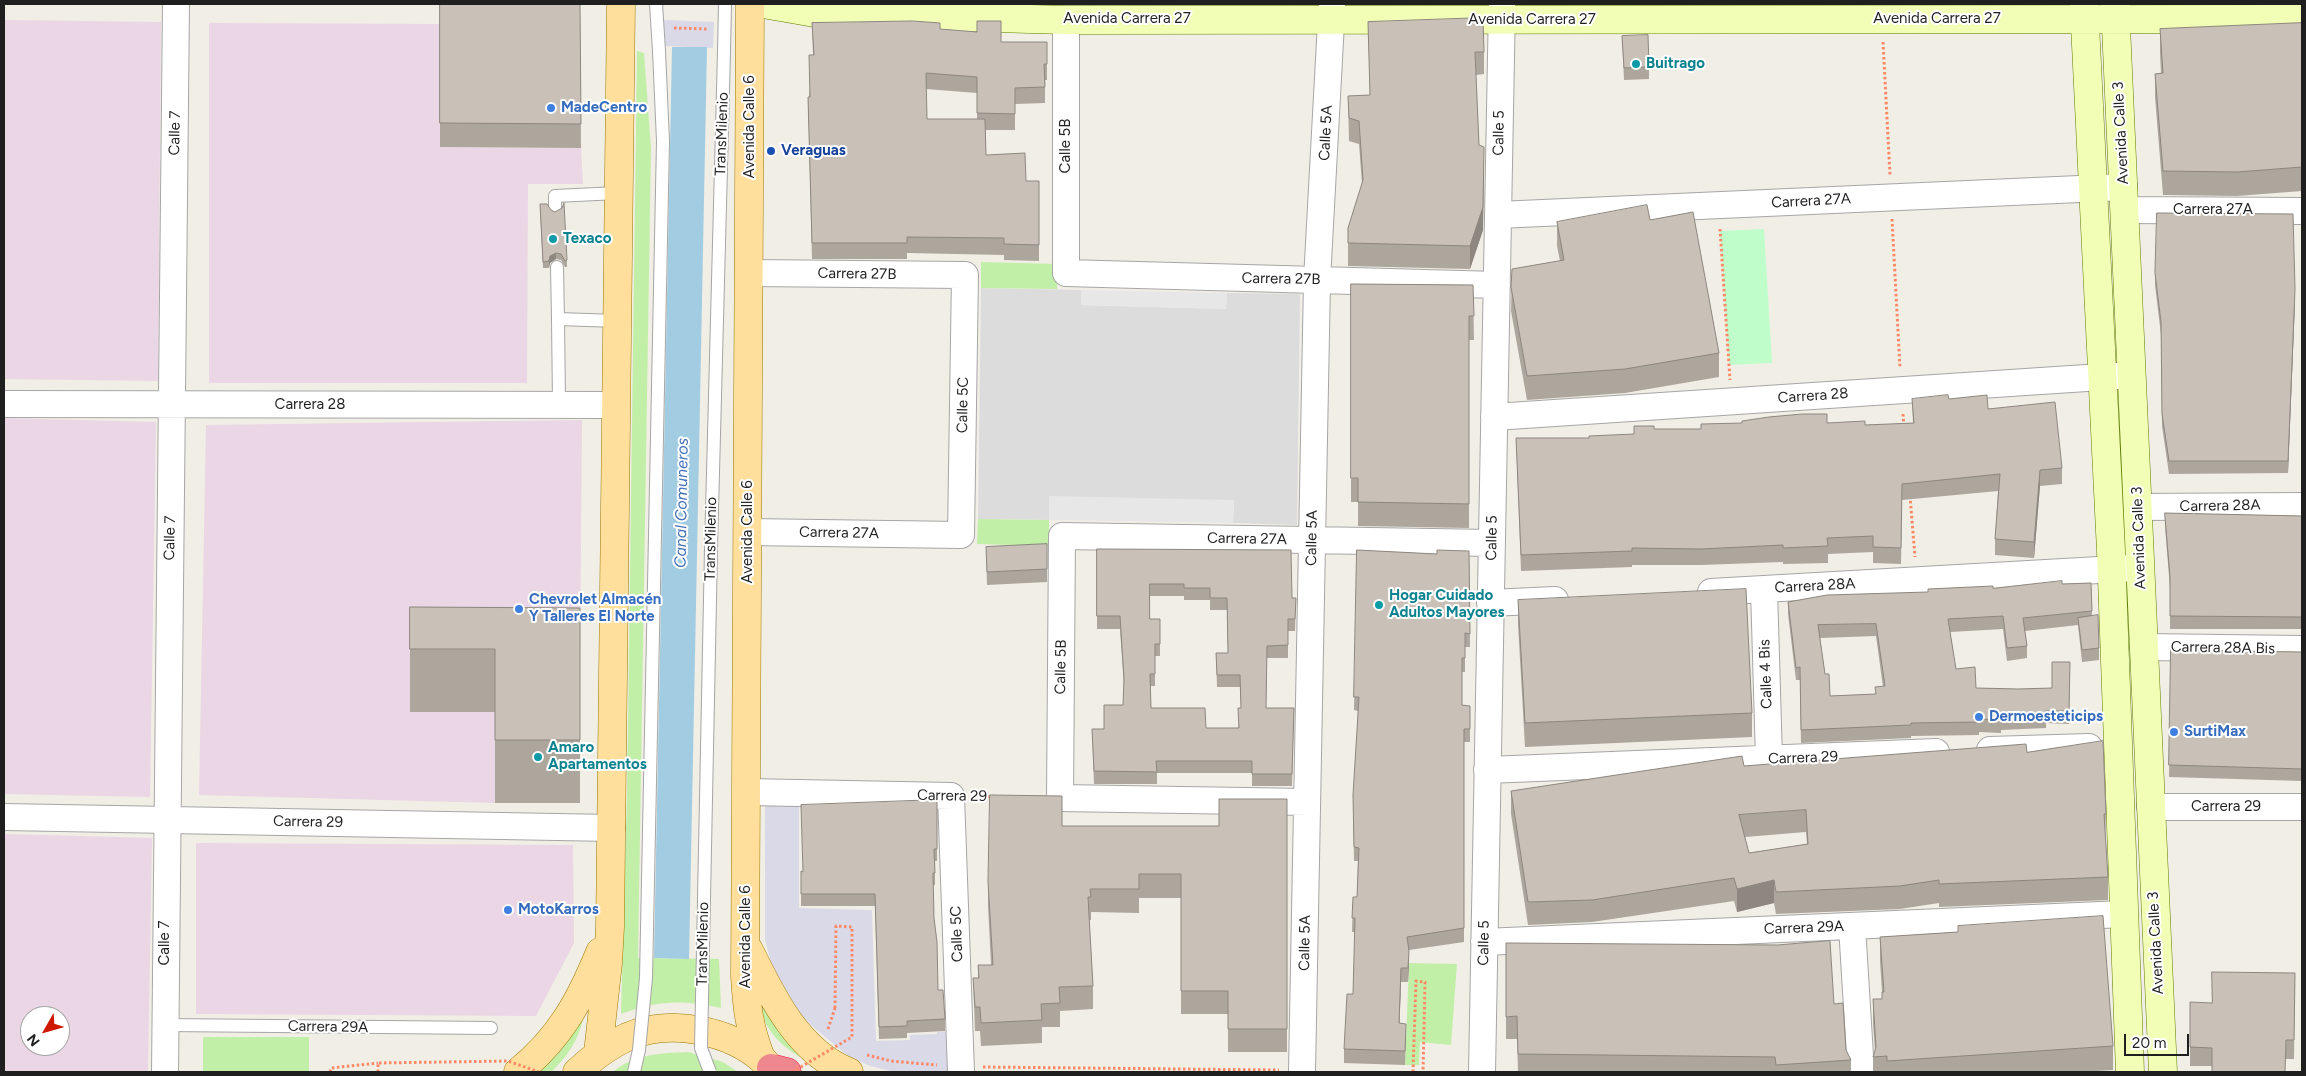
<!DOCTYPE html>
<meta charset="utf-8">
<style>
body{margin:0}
#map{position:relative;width:2306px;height:1076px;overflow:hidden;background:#f1eee5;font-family:Figtree,sans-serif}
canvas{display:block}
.frame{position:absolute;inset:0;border:5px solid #1f1f1f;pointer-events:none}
.north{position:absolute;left:20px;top:1006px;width:50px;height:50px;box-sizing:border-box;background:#fff;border:1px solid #a5a5a5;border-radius:50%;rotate:232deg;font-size:14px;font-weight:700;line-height:20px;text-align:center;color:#1f1f1f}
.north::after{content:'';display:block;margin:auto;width:18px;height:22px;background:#ce1800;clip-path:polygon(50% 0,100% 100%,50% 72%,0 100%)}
.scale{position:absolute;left:2124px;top:1034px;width:65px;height:22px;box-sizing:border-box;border:2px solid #1f1f1f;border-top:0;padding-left:6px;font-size:15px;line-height:18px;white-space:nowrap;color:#1f1f1f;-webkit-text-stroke:4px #fff;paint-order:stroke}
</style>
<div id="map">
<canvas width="2306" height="1076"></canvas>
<div class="frame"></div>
<div class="north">N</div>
<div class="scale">20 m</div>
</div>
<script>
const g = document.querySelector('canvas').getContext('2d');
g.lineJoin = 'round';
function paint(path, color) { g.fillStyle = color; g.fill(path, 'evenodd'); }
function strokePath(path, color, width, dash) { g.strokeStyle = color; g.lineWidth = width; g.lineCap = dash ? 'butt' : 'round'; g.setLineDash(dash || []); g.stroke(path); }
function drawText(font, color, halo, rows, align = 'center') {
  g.font = font + ' Figtree,sans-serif'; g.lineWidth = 4; g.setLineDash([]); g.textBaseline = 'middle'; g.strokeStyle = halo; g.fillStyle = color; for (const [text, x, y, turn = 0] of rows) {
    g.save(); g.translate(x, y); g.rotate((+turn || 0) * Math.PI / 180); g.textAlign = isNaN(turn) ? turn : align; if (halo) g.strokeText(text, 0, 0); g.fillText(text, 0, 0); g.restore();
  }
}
paint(new Path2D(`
 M981,288l100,2v15l145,4 1,-16 73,1 -3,231 -64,-2 1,-22 -185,-4v23l-71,-1z`), '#dddcdc');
paint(new Path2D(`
 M4,20l157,2 -3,359 -154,-2z
 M209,23l231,1v123l141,1 2,36h-55l-1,199h-318z
 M4,418l152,4 -6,375 -146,-3z
 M582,420l-2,250 -170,42h85v91l-296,-8 7,-370z
 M4,834l148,4 -4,234h-144zM30,1016h30v30h-30z
 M196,843l377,2 1,98 -38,73 -340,-2z`), '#ead6e4');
paint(new Path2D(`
 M637,51l7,2 7,95 -13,810 81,1 2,49c-38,-8 -63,-8 -100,6l6,-219z
 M981,262l76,2v25l-76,-1z
 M978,519l71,1v26l-72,-2z
 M1409,963l48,1 -6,81 -31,-3 -1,23h-14z
 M754,987l58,76c-36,-17 -51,-37 -58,-76z
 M585,1007c-2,25 -15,48 -34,65h-15z
 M203,1037h106v35h-106z
 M688,1052l35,10 15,10h-125c21,-18 49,-19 75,-20z`), '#c2efa7');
paint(new Path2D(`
 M1764,229l8,134 -43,2 -9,-134z`), '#bffecb');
paint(new Path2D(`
 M1081,290l146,3 -1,16 -145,-4z
 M1049,496l185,4 -1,23 -184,-3z`), '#e7e7e7');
paint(new Path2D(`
 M664,20l50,2 -1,26 -49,-2z
 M799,801v107l73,2 4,131 34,-1v-5l27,-1v-2l18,-1 -3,41 -61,-1 -21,-5 -22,-10 -37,-31 -17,-18 -13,-21 -10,-23 -6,-23v-138z`), '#dad9e7');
paint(new Path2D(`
 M672,47h35l-18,912 -35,-1z`), '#a2cce2');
const lane = new Path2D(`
 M656,4l3,47
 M724,52l1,-48
 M555,210v-14l63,-3
 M557,267l1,52 59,2
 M558,319l1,84
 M165,1025l326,3`);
const street = new Path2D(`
 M1066,20v253l431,12
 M2125,210l177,1
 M1498,215l626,-28
 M4,404l612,1
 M1494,417l638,-42
 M2137,507l165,-1
 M748,532l213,3 4,-260 -216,-2
 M1764,589l5,170
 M1711,592l423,-24
 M1490,603l65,-3
 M2143,647l159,2
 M1990,750l99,-3
 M1487,770l449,-18
 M747,792l204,4 10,276
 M1307,802l-247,-4 2,-262 430,7
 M2150,807h152
 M4,817l608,11
 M1852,926l9,146
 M1484,942l640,-28
 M165,1072l11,-1068
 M1302,1072l15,-792 15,-276
 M1482,1072l20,-1068`);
const secondary = new Path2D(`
 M763,4l52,9 251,7 1236,-1
 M2084,4l27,547 19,521
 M2115,4l48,1068`);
const primary = new Path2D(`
 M750,4l-5,972c2,33 4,51 16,82
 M749,950c23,47 49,102 100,122
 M598,1053l10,-90 2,-36 11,-923
 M518,1072c42,-34 62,-71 82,-120
 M577,1072c15,-14 31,-26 50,-35 43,-19 104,-7 138,25`);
const highway = new Path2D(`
 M771,1068l16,4`);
strokePath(lane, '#a6a6a6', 14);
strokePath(street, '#a6a6a6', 28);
strokePath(secondary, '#607c00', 29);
strokePath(primary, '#9a7900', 29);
strokePath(highway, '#e91747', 29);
strokePath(new Path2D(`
 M674,28l34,1
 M1883,42l7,133
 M1892,219l8,149
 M1720,229l10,151
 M1903,414l1,13
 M1910,496l5,61
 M973,796l21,1
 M828,1029l7,-21
 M867,1055l24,6 46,4
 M983,1067l296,3
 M330,1072l1,-4 47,-5
 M1413,1072l3,-91 9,1 -2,90`), '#ff8867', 3, [2.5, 2.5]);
strokePath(lane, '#fff', 12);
strokePath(street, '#fff', 26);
strokePath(secondary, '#f2feb5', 28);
strokePath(primary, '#ffdf9b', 28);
strokePath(highway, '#ee878e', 28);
const laneBridge = new Path2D(`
 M634,1072l5,-22 7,-72 17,-837 -4,-90
 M710,1072l-9,-24 10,-499 13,-497`);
strokePath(laneBridge, '#a6a6a6', 14, []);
strokePath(new Path2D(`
 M378,1072v-9l130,-2 31,11
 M792,1072l60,-35v-110l-16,-1 -1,82`), '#ff8867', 3, [2.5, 2.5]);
strokePath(laneBridge, '#fff', 12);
paint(new Path2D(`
 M440,4h140l1,144 -141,-1z
 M1368,22l116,30v22l-8,1 3,70 5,24 -1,61 -13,39 -122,-3v-38l14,-44 -3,-40 -10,-3 -1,-45 22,-1z
 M812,23l128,6 61,13h46v38h-2v23l-30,1v26h-29v25l40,26 13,64v16l-35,-1v-5l-97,-2v6h-95l-4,-162h1l4,-42zM926,89l51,4v26h-50z
 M2302,23v168l-65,5 -74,-1 -8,-98v-23l6,-1 -1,-20v-24z
 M1622,36l27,31v12l-25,1z
 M540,210l27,50v7h-2l-4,-7 -5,-1 -6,4 -1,5h-6z
 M1650,220l69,133v24l-94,16 -98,7 -16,-89 1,-42 48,-8 -3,-15v-24z
 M2155,273l140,28 -7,172 -119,1 -7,-48 -1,-91 -6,-50z
 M1351,284l122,1 1,55h-5v188l-111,-2v-24h-7z
 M1912,399h37l39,10 74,59v16l-22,2 -6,72 -39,-3v-16l3,-48 -96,9 -1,64 -28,-1v-11l-45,2v9l-45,1v-2l-82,3h-69v2l-111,4 -5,-133h73l45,-4 20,-5h47l126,-6 38,2 48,-2z
 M2165,513l137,3v113h-132v-40l-5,-63z
 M1047,544v38l-60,3 -1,-38z
 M1097,549l195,49h4l-1,33h-7v27h-21l-1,50h28l-2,78h-40v-13h-95v11h-63l-2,-55h12l19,-24 1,-19 -4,-57h-23zM1150,596h34v4h26v10h17l1,43h-12l1,34h23l1,21 -3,20h-32l-55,-20 -1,-22h5v-30h5v-12l-10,-25z
 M1357,550l80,4 32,-3 1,96h-5v25h-3v33l8,1v36h-6v200l-55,8 -1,32h-7l-2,41 7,15 -1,27 -61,-2v-14l9,-55 2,-62h-3l1,-35h4l1,-36h-4l-1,-52 5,-98 -4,-1z
 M2091,583l1,33 7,32v12l-17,2 -4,-37 -53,6 2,15v12l-20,3 -4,-32 -53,3 6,37 20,19 42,1 34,-1 18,-26 -1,62 -23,-1v5l-45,2v3l-22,-1v3l-68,1v2l-110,5 -1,-63h-4l-8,-66v-12l274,-18zM1876,636l7,51 -8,7 -45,2 -5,-22 -5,-36z
 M1518,600l234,113v24l-227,10 -7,-123z
 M410,607l170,1v195h-85v-91h-85z
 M2171,650l131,2v129l-133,-4z
 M2027,752l79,62 -1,22 3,41v23l-169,7v-4l-39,6 -124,5 -2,-11 -37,9 -3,-11 -142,21 -64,3 -17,-111v-23l233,-25zM1806,832l1,12 -58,9 -4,-16z
 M1287,799v253h-59v-38h-47v-116h-42v15l-48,-1v8h-2l4,66v23l-33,2v16h-18v16l-61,3 -1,-15h-5l-2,-53h5v-13h13l-3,-60v-23l74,-56h157z
 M937,800v61h-2v24h-2l1,33 4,72 7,29v12l-38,2v5l-28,1 -4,-133h-74v-35l2,1z
 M1958,926l155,120v24l-33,2h-207v-15l2,-6 -2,-28v-24h9v-7l-2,-31v-24l78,-5z
 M1506,943l328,61 12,46 5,10v12h-333l-1,-33h-11z
 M2295,973l-1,86h-8l-74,7h-22v-19l22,-44z`), '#ada69d');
paint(new Path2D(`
 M1484,147l-1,83 -13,39v-23z
 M556,253v6l-6,4 -1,5v-7l1,-5z
 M2295,289v12l-7,172v-12z
 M2040,470v16l-6,72v-16z
 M1774,880v23l-37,9v-23z
 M1409,951v14l-1,17v-14z
 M1401,968v14l-2,55v-14z`), '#8d8780');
const building = new Path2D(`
 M440,4h140l1,120 -141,-1z
 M1483,18l1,34h-9l4,93 5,2 -1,60 -13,39 -122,-3v-15l15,-48 -4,-59 -10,-3 -1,-22 22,-1 -2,-73z
 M913,21l27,2v6l37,3v-11h24v21h46v22h-3l1,23 -30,1v26l-38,-1v-36l-51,-4 1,46h58l1,36 39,-2 1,28h13v64l-35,-1v-6l-97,-1v6h-95l-4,-146h2l-1,-42h5l-2,-32z
 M2302,23v144l-65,5 -74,-1 -8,-97 8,-1 -3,-44z
 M1648,35l1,32 -25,1 -2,-32z
 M564,203l3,57 -2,1 -4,-7 -5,-1 -6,3 -1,5 -6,1 -3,-58h7l4,6 4,2 7,-4z
 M1647,205l3,15 43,-8 26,141 -94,16 -98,7 -16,-89 1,-18 52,-9 -7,-38z
 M2157,213l136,1 2,75 -7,172h-119l-7,-47 -1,-92 -6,-49z
 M1351,284l122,1 1,31h-5v188l-111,-2v-24h-7z
 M1948,395l1,4 38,-4 1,14 67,-7 7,66 -22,2 -6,72 -39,-3 5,-65 -98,10 -1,64 -28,-1v-11l-46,2 1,8 -45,2v-3l-82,4 -69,-1v3l-111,4 -5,-117h73v-2l45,-2v-8h20v3h47v-5l41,-1v-2l27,-4 33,-3h25v9l38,-2v4l49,-2 -2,-24z
 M2165,513l137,3v101l-132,-1v-39z
 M1047,544v25l-60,3 -1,-25z
 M1097,549l194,1 1,48h4l-1,21h-7v26l-21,1 -1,62h28l-2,66h-40v-13h-96l1,11 -63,-1 -2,-42h12v-24h19l1,-26 -4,-63h-23zM1150,584h34v4h26v10h17l1,55h-12l1,22h23l1,33h-3l1,20h-33l-1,-20h-54l-1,-34h5v-30h5v-25h-10z
 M1357,550l80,4v-4l32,1 1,83 -5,-1v25h-3v47l8,1v23h-6v199l-57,9 2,14 -1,17h-7l-2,55 7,1 -1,27 -61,-2 3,-55h6l2,-76h-3l1,-21h4l2,-49 -5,-1 -1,-52 6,-98h-5z
 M2062,581v3l29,-1 1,28 -69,7 4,28 -20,2 -4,-32 -55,3 8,50 19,-2 1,21 42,1 34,-1v-26h18l-1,49h-24l1,4 -45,3v2l-22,-1v3l-68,1v2l-110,5 -1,-63 -4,1 -8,-66 39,-7 101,-3v-3l65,-3v2zM1876,624l9,62 -10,1 1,7 -46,2 -1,-22h-4l-7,-49z
 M1746,589l6,124 -227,10 -7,-123z
 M410,607l170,1v132h-85v-91h-85z
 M2098,615l1,33 -17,2 -4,-32z
 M2171,650l131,2v117l-133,-4z
 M2103,741l3,73h-2l4,63 -169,7v-4l-39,6 -124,6 -2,-12 -37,9 -3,-11 -142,22 -64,2 -17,-111 231,-35 2,10 282,-22 1,8zM1806,810l2,34 -59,9 -10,-38z
 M990,795l72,1v30h157v-27h68v230h-59v-38h-47v-117h-42v15h-49l1,8h-3l5,89 -34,1 1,16 -19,1 1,16 -61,3 -1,-16h-5l-2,-29h6l-1,-13h15l-5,-83z
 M937,800v49h-3l1,24h-2l1,45 3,24 1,48h5l2,29 -38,2v5l-28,1 -4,-133h-74v-23l2,1 -2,-67z
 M2103,916l10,130 -226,15v-5l-14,1 3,-10 -3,-48h9v-7h2l-4,-55 78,-5v-6z
 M1830,941l4,63 9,-1 3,47 5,10 -75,5 -1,-8 -257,-3 -1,-38 -11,1v-74l271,2z
 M2212,972l83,1 -1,67h-8l-1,32h-73v-24l-22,-1v-45l22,1z`);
paint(building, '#c9c1b7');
strokePath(building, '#8d8780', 1);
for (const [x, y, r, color] of [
 [1636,64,5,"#0f9aa8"],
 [551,108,5,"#3f7fe0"],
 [771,151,5,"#1a4fb4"],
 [553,239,5,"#0f9aa8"],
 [1379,605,5,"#0f9aa8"],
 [519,609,5,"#3f7fe0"],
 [1979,717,5,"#3f7fe0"],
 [2174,732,5,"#3f7fe0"],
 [538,757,5,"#0f9aa8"],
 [508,910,5,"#3f7fe0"]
]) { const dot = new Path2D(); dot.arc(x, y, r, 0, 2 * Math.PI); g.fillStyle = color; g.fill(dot); strokePath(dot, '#fff', 2); }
drawText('15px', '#1f1f1f', '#fff', [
 ["Avenida Carrera 27",1127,19],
 ["Avenida Carrera 27",1937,19],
 ["Avenida Carrera 27",1532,20],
 ["Avenida Calle 6",750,127,-90],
 ["Calle 7",175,133,-89],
 ["Calle 5A",1326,133,-87],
 ["Calle 5",1499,133,-89],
 ["Avenida Calle 3",2121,133,-93],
 ["TransMilenio",722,134,-88],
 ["Calle 5B",1066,146,-90],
 ["Carrera 27A",1811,201,-3],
 ["Carrera 27A",2213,210],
 ["Carrera 27B",857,274,1],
 ["Carrera 27B",1281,279,1],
 ["Carrera 28",1813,396,-4],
 ["Carrera 28",310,405],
 ["Calle 5C",963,405,-89],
 ["Carrera 28A",2220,506,-1],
 ["Avenida Calle 6",748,532,-90],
 ["Carrera 27A",839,533,1],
 ["Calle 7",170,538,-89],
 ["Calle 5A",1312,538,-89],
 ["Calle 5",1492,538,-89],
 ["Avenida Calle 3",2139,538,-92],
 ["TransMilenio",711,539,-89],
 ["Carrera 27A",1247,539,1],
 ["Carrera 28A",1815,586,-3],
 ["Carrera 28A Bis",2223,648,1],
 ["Calle 5B",1061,667,-89],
 ["Calle 4 Bis",1766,674,-92],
 ["Carrera 29",1803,758,-2],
 ["Carrera 29",952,796,1],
 ["Carrera 29",2226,807],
 ["Carrera 29",308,822,1],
 ["Carrera 29A",1804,928,-2],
 ["Calle 5C",957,934,-92],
 ["Avenida Calle 6",746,937,-90],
 ["Calle 7",165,943,-90],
 ["Calle 5A",1305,943,-89],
 ["Calle 5",1484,943,-89],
 ["Avenida Calle 3",2156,943,-93],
 ["TransMilenio",703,944,-89],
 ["Carrera 29A",328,1027,1]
]);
drawText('bold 15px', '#0d838f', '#fff', [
 ["Buitrago",1646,64],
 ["Texaco",563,239],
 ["Hogar Cuidado",1389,596],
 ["Adultos Mayores",1389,613],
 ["Amaro",548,748],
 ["Apartamentos",548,765]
], 'left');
drawText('bold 15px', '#366cbe', '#fff', [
 ["MadeCentro",561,108],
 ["Chevrolet Almacén",529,600],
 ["Y Talleres El Norte",529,617],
 ["Dermoesteticips",1989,717],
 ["SurtiMax",2184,732],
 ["MotoKarros",518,910]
], 'left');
drawText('bold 15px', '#164399', '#fff', [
 ["Veraguas",781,151]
], 'left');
drawText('italic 16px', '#4370b7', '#fff', [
 ["Canal Comuneros",682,503,-89]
]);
</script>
